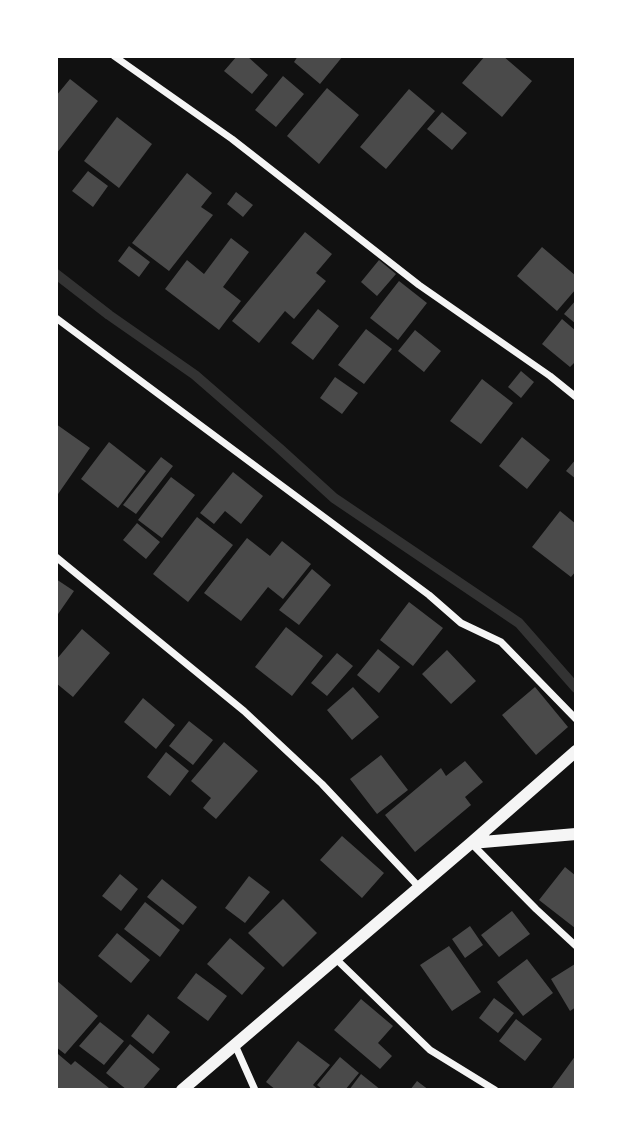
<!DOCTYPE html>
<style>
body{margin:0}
#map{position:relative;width:632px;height:1146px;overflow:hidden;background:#111;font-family:"Nunito Sans",sans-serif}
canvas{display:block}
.frame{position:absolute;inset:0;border:58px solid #fff;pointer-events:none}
</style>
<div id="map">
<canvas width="632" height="1146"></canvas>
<div class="frame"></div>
</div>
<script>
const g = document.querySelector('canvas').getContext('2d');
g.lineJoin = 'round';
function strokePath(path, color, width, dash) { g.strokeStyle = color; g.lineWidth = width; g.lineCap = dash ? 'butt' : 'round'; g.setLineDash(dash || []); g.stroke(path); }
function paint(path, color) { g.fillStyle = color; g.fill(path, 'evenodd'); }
strokePath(new Path2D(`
 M56,274l53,41 86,60 84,73 55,50 185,125 57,65`), '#333', 10);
paint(new Path2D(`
 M237,56h10l21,19 -16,19 -28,-23z
 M298,56h45l-23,28 -26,-22z
 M485,56h18l29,25 -30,36 -40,-34z
 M283,76l21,18 -28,33 -21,-17z
 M70,79l28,22 -42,53v-58z
 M327,88l32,27 -40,49 -32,-28z
 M409,89l26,22 -49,58 -26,-22z
 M442,112l25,21 -15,17 -25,-21z
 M117,117l35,27 -33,44 -35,-27z
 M88,171l20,15 -15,21 -21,-16z
 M187,173l25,20 -11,14 12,8 -44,56 -37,-28z
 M236,192l17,13 -10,12 -16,-13z
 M305,232l27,22 -16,19 10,8 -32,38 -9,-8 -26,32 -27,-22z
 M231,238l18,14 -26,35 18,14 -22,29 -54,-41 22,-29 17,14z
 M129,246l21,16 -11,15 -21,-16z
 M542,247l34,29v13l-19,22 -40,-35z
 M379,260l17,14 -19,22 -16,-14z
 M399,281l28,22 -29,37 -28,-22z
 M576,300v24l-12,-10z
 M318,309l21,17 -26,34 -22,-17z
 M562,319l14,12v30l-6,6 -28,-23z
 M366,329l26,20 -28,35 -26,-19z
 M415,330l26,21 -17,21 -26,-21z
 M521,371l13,11 -13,16 -13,-11z
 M335,377l23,16 -16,21 -22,-16z
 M482,379l31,24 -32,41 -31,-23z
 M56,424l34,24 -34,49z
 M522,437l28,23 -23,29 -28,-23z
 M109,442l37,29 -28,37 -37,-29z
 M161,457l12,9 -37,48 -13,-9z
 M576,459v20l-10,-8z
 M233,472l30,24 -22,28 -16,-13 -11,13 -14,-11z
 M171,477l24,18 -33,43 -24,-18z
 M560,511l16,13v47l-5,6 -39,-30z
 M197,517l36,28 -45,57 -35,-28z
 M137,523l23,19 -14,17 -23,-19z
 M247,538l23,18 12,-15 29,23 -28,35 -15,-12 -27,34 -37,-28z
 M312,569l19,16 -32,40 -20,-15z
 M56,579l18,12 -18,26z
 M409,602l34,26 -30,38 -33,-26z
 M286,627l37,29 -31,40 -37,-29z
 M82,629l28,24 -37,44 -17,-14v-23z
 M378,649l22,18 -21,26 -22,-18z
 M447,650l29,31 -25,23 -29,-30z
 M337,653l16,13 -26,30 -16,-13z
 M353,687l26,30 -27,23 -25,-30z
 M535,687l33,40 -32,28 -34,-40z
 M143,698l32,27 -19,24 -32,-27z
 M189,721l24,19 -20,25 -24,-19z
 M224,742l34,29 -42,48 -13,-11 8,-10 -20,-17z
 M166,752l23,19 -19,25 -23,-19z
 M381,755l27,35 -31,24 -27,-35z
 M465,761l18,21 -18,15 6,8 -56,47 -30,-37 56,-47 5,8z
 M342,836l42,37 -22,25 -42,-38z
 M565,867l11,9v50l-1,2 -36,-28z
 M120,874l18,15 -17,22 -19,-15z
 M249,876l21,16 -25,31 -20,-15z
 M162,879l35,28 -14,18 -36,-28z
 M283,899l34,34 -34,34 -35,-34z
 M145,902l35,28 -20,27 -36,-28z
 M512,911l18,23 -31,23 -18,-22z
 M470,926l13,19 -18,13 -13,-19z
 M117,933l33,27 -19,23 -33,-27z
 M230,938l35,30 -23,27 -35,-31z
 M449,946l32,46 -29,19 -32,-46z
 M527,959l26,34 -30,23 -26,-34z
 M575,964l1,43 -6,4 -19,-32z
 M196,973l31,23 -19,25 -31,-23z
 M56,980l42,36 -33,38 -9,-7z
 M494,998l20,15 -16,20 -19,-15z
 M361,999l32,27 -15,17 14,13 -12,13 -46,-39z
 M148,1014l22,18 -17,22 -22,-18z
 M516,1019l26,20 -17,22 -26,-20z
 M100,1022l24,19 -20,24 -25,-19z
 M298,1041l32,24 -17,20 6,5h-43l-10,-8z
 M130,1044l30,25 -18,21h-15l-21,-17z
 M58,1054l13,11 4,-4 34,27 -2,2h-51v-33z
 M576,1055v35h-22l-2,-2z
 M340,1057l19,16 -14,17h-22l-6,-5z
 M361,1074l20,16h-32z
 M417,1081l12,9h-19z`), '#4a4a4a');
strokePath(new Path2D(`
 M114,56l118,83 187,146 131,91 26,21
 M56,318l373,277 32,28 40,19 75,77
 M56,557l188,154 78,73 97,103
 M471,843l65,66 40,37
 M335,958l95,92 65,40
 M235,1045l20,45`), '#f5f5f5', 7);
strokePath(new Path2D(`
 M471,843l105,-9
 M182,1090l289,-247 105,-92`), '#f5f5f5', 12);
</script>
